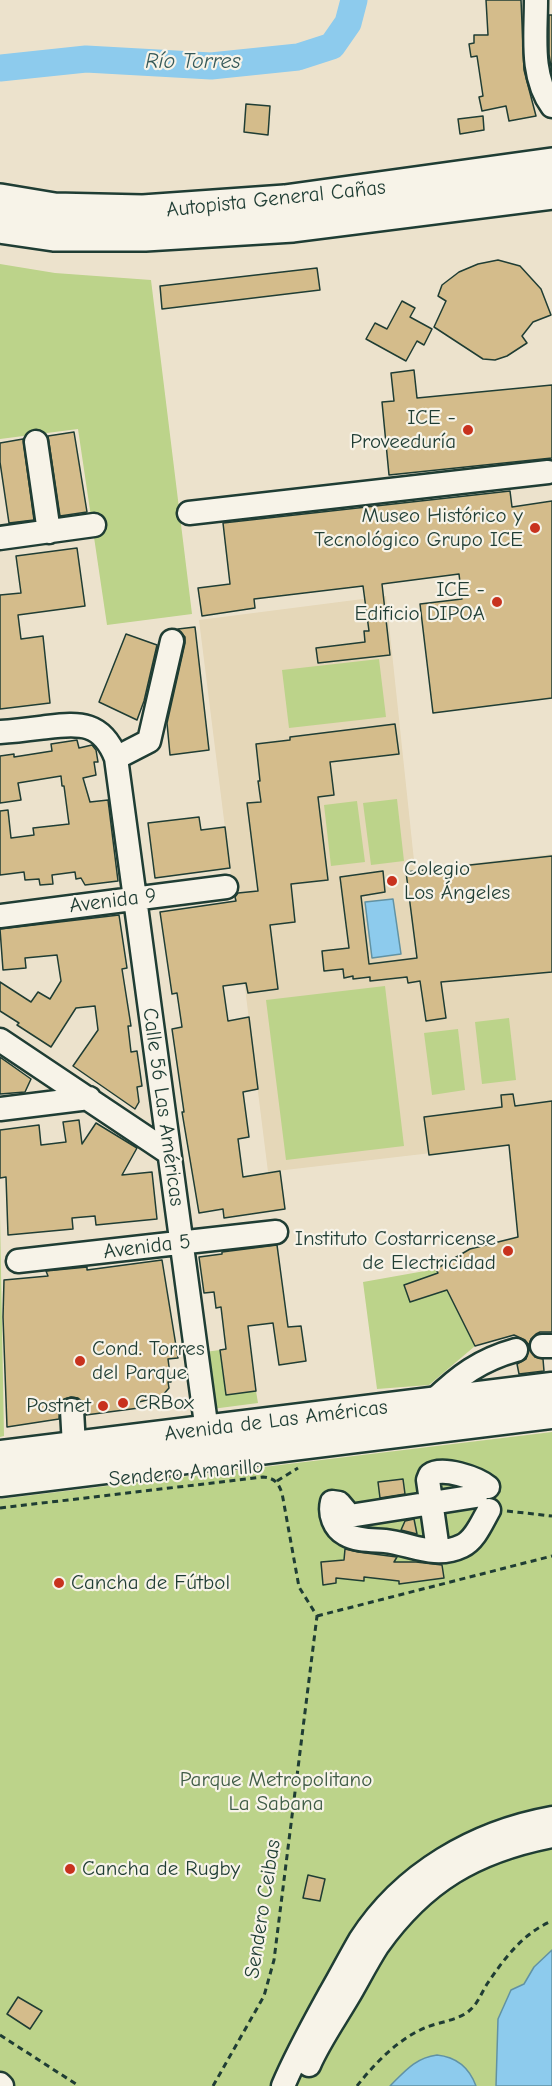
<!DOCTYPE html>
<meta charset="utf-8">
<style>
body{margin:0}
canvas{display:block;background:#ece2cc}
</style>
<canvas width="552" height="2086"></canvas>
<script>
const g = document.querySelector('canvas').getContext('2d');
g.lineJoin = 'round';
function paint(path, color) { g.fillStyle = color; g.fill(path, 'evenodd'); }
function strokePath(path, color, width, dash) { g.strokeStyle = color; g.lineWidth = width; g.lineCap = dash ? 'butt' : 'round'; g.setLineDash(dash || []); g.stroke(path); }
function drawText(font, color, halo, rows, align = 'center') {
  g.font = font + ' "Comic Neue",sans-serif'; g.lineWidth = 4.5; g.setLineDash([]); g.textBaseline = 'middle'; g.strokeStyle = halo; g.fillStyle = color; for (const [text, x, y, turn = 0] of rows) {
    g.save(); g.translate(x, y); g.rotate((+turn || 0) * Math.PI / 180); g.textAlign = isNaN(turn) ? turn : align; if (halo) g.strokeText(text, 0, 0); g.fillText(text, 0, 0); g.restore();
  }
}
paint(new Path2D(`
 M386,596l29,274 137,-16v285l-284,33 -69,-552z`), '#e5d7b8');
paint(new Path2D(`
 M0,264l55,9 96,7 41,334 -85,11 -29,-196 -78,10z
 M379,659l7,58 -97,11 -7,-58z
 M397,799l7,62 -33,4 -8,-62z
 M357,801l8,61 -34,4 -7,-61z
 M385,986l19,160 -118,14 -20,-160z
 M509,1018l7,62 -34,4 -7,-62z
 M458,1029l7,61 -33,5 -8,-62z
 M0,1215l4,221 -4,1z
 M436,1269l39,77 -46,39 -52,4 -14,-107z
 M220,1350l6,45 30,-4 2,12 -46,6 -7,-57z
 M552,1432v654h-552v-587z`), '#bcd38a');
const water = new Path2D(`
 M393,899l8,55 -29,4 -7,-56z
 M552,1950v136h-56l2,-67 13,-29 13,-6 10,-17z
 M437,2055c20,2 32,12 39,31h-86c15,-15 25,-28 47,-31z`);
paint(water, '#8dcbed');
strokePath(water, '#6192a3', 1.5);
strokePath(new Path2D(`
 M0,68l86,-9 125,7 87,-9 34,-11 16,-23 6,-23`), '#8dcbed', 27);
const building = new Path2D(`
 M486,0h35l3,70 12,46 -27,5 -3,-15 -24,5 -3,-14 4,-1 -6,-40 -6,1 -2,-13 5,-1v-8h14z
 M549,15h3v58l-3,-19z
 M246,104l24,2 -2,29 -24,-3z
 M483,116l1,14 -24,4 -2,-15z
 M498,260l22,6 21,23 10,26 -18,7 -11,14 5,7 -20,13 -12,4 -12,-1 -49,-32 12,-26 -8,-5 4,-11 17,-13 19,-8z
 M317,268l3,22 -158,19 -2,-23z
 M402,301l13,7 -5,9 22,12 -8,16 -7,-4 -11,20 -40,-22 9,-16 12,6z
 M414,370l3,28 135,-13v73l-163,17 -7,-73 12,-1 -3,-28z
 M74,432l13,80 -27,4 -12,-80z
 M23,439l11,81 -25,3 -9,-61v-19z
 M510,491l2,16 40,-6v197l-119,15 -13,-109 42,-5 -3,-25 -77,10 8,71 -72,8 -2,-15 49,-6 -1,-11h5l-6,-45 -109,13 1,9 -53,8 -4,-28 32,-4 -7,-61z
 M77,548l8,58 -67,9 3,24 22,-3 7,67 -50,6v-114l21,-2 -5,-37z
 M195,627l14,123 -39,5 -3,-32 18,-80v-6l-7,-8z
 M126,634l31,11 -13,56 -7,19 -38,-18z
 M395,724l4,30 -69,8 4,33 -16,2 10,83 -37,4 4,38 -25,3 8,64 -30,4 -2,-10 -23,3 5,35 21,-4 9,72 -15,3 6,45 -11,2 5,38 37,-6 5,38 -61,9 -1,-9 -24,4 -17,-101h2l-12,-83 10,-2 -5,-34 -5,1 -12,-82 76,-11 -1,-4 3,-4 20,-2 -11,-88 14,-1 -3,-21h2l-4,-37 34,-4v-3z
 M77,740l2,8 13,-3 4,5 2,12h-4l2,13 -13,3 7,24 18,-2 10,81 -33,4 -4,-7 -5,1 -1,-7 -23,3 1,9 -13,1 -1,-6 -14,1 -1,-8 -24,3v-64l8,-1 3,28 23,-3 -1,-7 36,-4 -5,-38h-2l-1,-10 -43,7 3,17 -21,3v-47l14,-2v3l38,-6 -1,-7z
 M199,817l2,13 24,-3 5,41 -75,10 -7,-55z
 M552,856v116l-111,10 5,36 -20,3 -6,-40 -12,2 -1,-6 -37,4v-4l-17,2v-3l-9,2 -1,-9 -19,2 -2,-20 27,-3 -9,-71 43,-6 2,21 -24,4 8,68 48,-6 -11,-86z
 M119,915l8,53 -5,1 9,57h-3l3,26 6,-1 5,35 -5,1 2,15 -4,7 -62,-43 25,-36 -3,-24 -19,2 -25,39 -34,-22 2,-2 -19,-12v-29l31,20 7,-10 12,7 11,-18 -4,-26 -32,3 1,10 -23,2 -3,-41z
 M0,1057l31,22 -6,13 -25,2z
 M513,1094l2,12 37,-5v231h-12l-4,2 -5,5 -2,6 -4,-5 -11,-5 -39,11 -28,-56 -37,12 -6,-17 34,-12 -2,-4 34,-20 48,-12 -9,-92 -80,10 -5,-38 78,-10 -1,-12z
 M79,1120l3,24 14,-21 41,25 -15,27 30,-3 5,47 -61,6 -1,-9 -23,2 1,11 -65,6 -2,-58 -6,1v-48l39,-5 2,20 25,-3 -3,-20z
 M277,1245l11,82 13,-1 5,35 -27,4 -6,-42 -25,3 8,65 -30,4 -6,-45 6,-1 -5,-42 -5,1 -2,-16 -10,1 -5,-36 23,-3v-2z
 M162,1260l16,98 -10,1 3,23h-3l1,6 -7,8 -23,6v6l-53,7 -3,-13 -5,-4 -7,-1 -7,2 -4,4 -1,16 -52,8 -4,-110 1,-37 44,-4 -2,-5 41,-4v3z
 M529,1348l6,9 8,2 1,12 -25,3 -2,-10 9,-5z
 M403,1479l2,15 -25,4 -2,-16z
 M414,1519l3,15 -16,-4 4,-9z
 M345,1549l13,3 39,5 -3,5h22l26,3 2,13 -45,6v-3l-35,-4v4l-28,-3v5l-13,2 -2,-23 23,-2z
 M308,1875l17,4 -5,22 -17,-3z
 M18,1997l24,14 -12,18 -23,-15z`);
paint(building, '#d4bc8b');
strokePath(building, '#1f3d34', 1.5);
const minor = new Path2D(`
 M536,0c0,36 -6,76 16,106
 M36,442l13,90
 M189,513l359,-41
 M0,538l94,-13
 M0,732c16,-1 31,-3 47,-5 33,-4 55,-5 69,31l93,688
 M116,758l33,-17 23,-100
 M0,916l226,-29
 M0,1040l169,113
 M0,1109l89,-11
 M18,1261l258,-29
 M542,1346h10
 M433,1401c26,-25 47,-41 83,-51
 M72,1410l2,36
 M350,1516l-11,-13 -7,-1c-3,12 2,26 13,32 12,7 27,6 40,7 26,3 50,18 77,5 13,-6 20,-24 27,-36
 M337,1518l139,-22
 M438,1550l-10,-70 2,-5c12,-9 47,3 58,12
 M309,2065c10,-23 26,-46 39,-68 10,-17 19,-35 30,-52 46,-64 97,-94 174,-109
 M0,2084l2,2
 M283,2086c14,-33 31,-63 48,-94 10,-17 19,-35 29,-52 43,-67 115,-108 192,-122`);
const major = new Path2D(`
 M0,1455l552,-68
 M0,1482l552,-68`);
const highway = new Path2D(`
 M0,201l54,9 89,2 142,-10 267,-37
 M0,226l54,8h91l148,-9 259,-33`);
strokePath(minor, '#1f3d34', 27);
strokePath(major, '#1f3d34', 33);
strokePath(highway, '#1f3d34', 38);
strokePath(new Path2D(`
 M277,1481l21,-13
 M0,1508l263,-31c11,1 15,5 19,16l17,94 18,29
 M507,1511l45,5
 M317,1616l235,-60
 M0,2035l79,51
 M213,2086l51,-90 10,-36 43,-344
 M357,2086c18,-23 42,-48 70,-59 13,-5 31,-7 42,-16 8,-6 13,-19 18,-27 17,-25 36,-51 65,-63`), '#1f3d34', 3, [6, 4.5]);
strokePath(minor, '#f7f3e8', 22);
strokePath(major, '#f7f3e8', 28);
strokePath(highway, '#f7f3e8', 33);
for (const [x, y, r, color] of [
 [468,430,6,"#c8321e"],
 [535,528,6,"#c8321e"],
 [497,602,6,"#c8321e"],
 [392,881,6,"#c8321e"],
 [508,1251,6,"#c8321e"],
 [80,1361,6,"#c8321e"],
 [123,1403,6,"#c8321e"],
 [103,1406,6,"#c8321e"],
 [59,1583,6,"#c8321e"],
 [70,1869,6,"#c8321e"]
]) { const dot = new Path2D(); dot.arc(x, y, r, 0, 2 * Math.PI); g.fillStyle = color; g.fill(dot); strokePath(dot, '#f7f3e8', 2); }
drawText('21px', '#1f3d34', '#f7f3e8', [
 ["Autopista General Cañas",276,199,-6],
 ["Avenida 9",113,901,-7],
 ["Calle 56 Las Américas",163,1107,82],
 ["Avenida 5",147,1247,-7],
 ["Avenida de Las Américas",276,1421,-7],
 ["Sendero Amarillo",186,1473,-5],
 ["Sendero Ceibas",263,1909,-81]
]);
drawText('21px', '#1f3d34', '#f7f3e8', [
 ["ICE -",456,418],
 ["Proveeduría",456,442],
 ["Museo Histórico y",523,516],
 ["Tecnológico Grupo ICE",523,540],
 ["ICE -",485,590],
 ["Edificio DIPOA",485,614],
 ["Colegio",404,869,"left"],
 ["Los Ángeles",404,893,"left"],
 ["Instituto Costarricense",496,1239],
 ["de Electricidad",496,1263],
 ["Cond. Torres",92,1349,"left"],
 ["del Parque",92,1373,"left"],
 ["CRBox",135,1403,"left"],
 ["Postnet",91,1406],
 ["Cancha de Fútbol",71,1583,"left"],
 ["Cancha de Rugby",82,1869,"left"]
], 'right');
drawText('21px', '#3e5b45', '#f7f3e8', [
 ["Parque Metropolitano",276,1780],
 ["La Sabana",276,1804]
]);
drawText('italic 22px', '#355959', '#f7f3e8', [
 ["Río Torres",193,62]
]);
</script>
